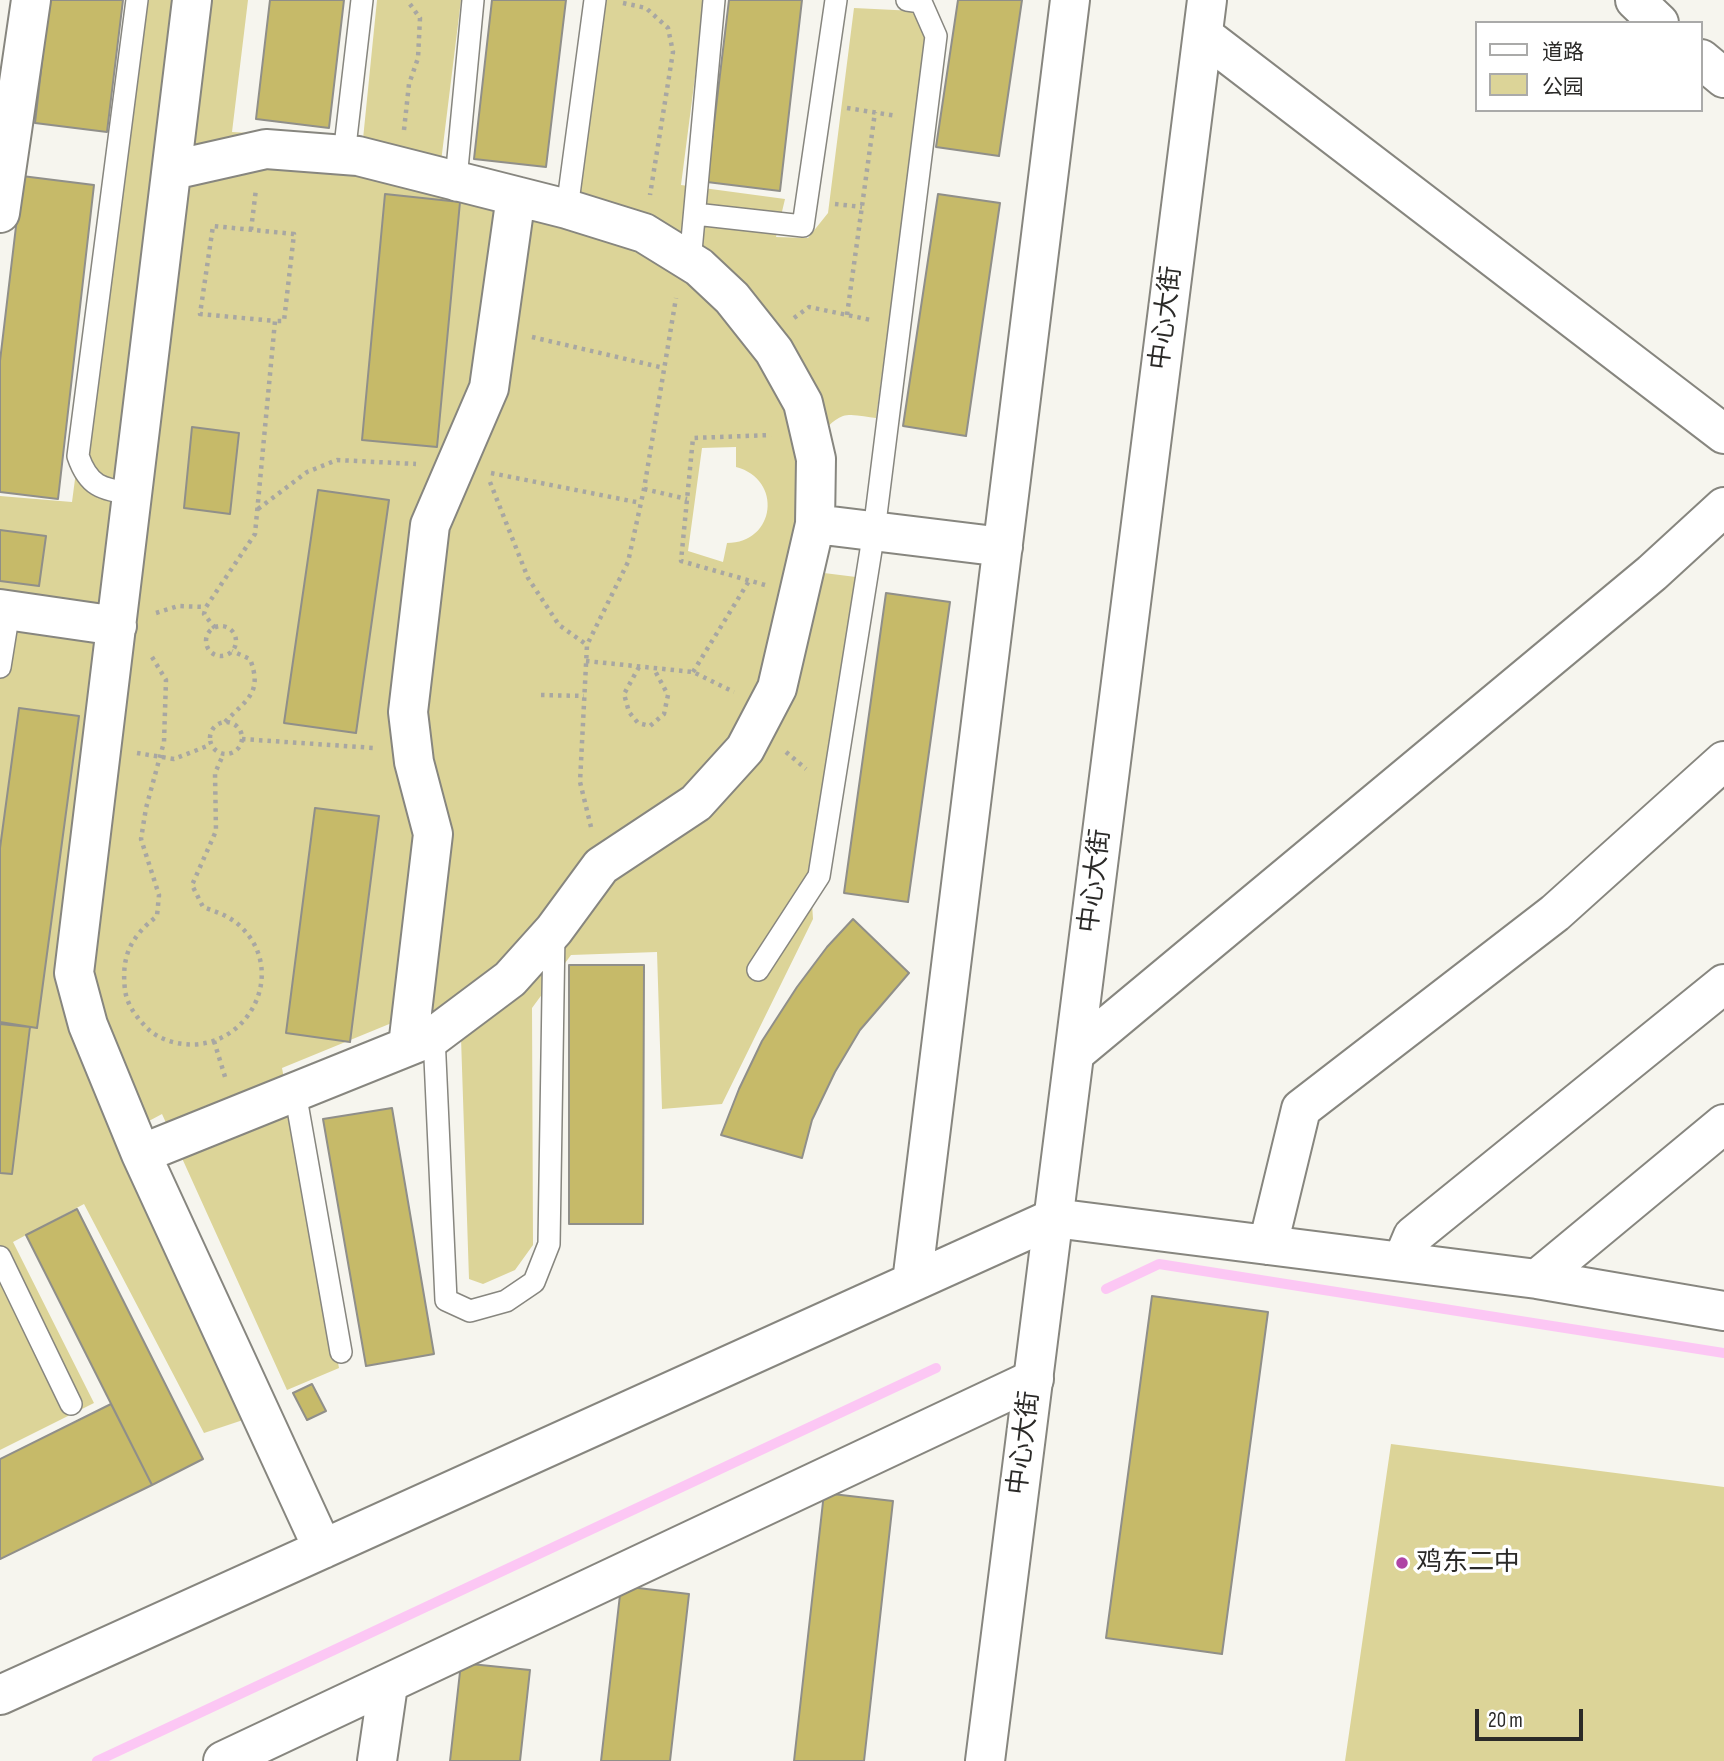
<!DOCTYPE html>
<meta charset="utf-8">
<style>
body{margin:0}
#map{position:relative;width:1724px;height:1761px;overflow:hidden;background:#f6f5ee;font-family:"Sofia Sans Condensed","Noto Sans SC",sans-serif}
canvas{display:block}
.legend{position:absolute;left:1475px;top:21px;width:228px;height:91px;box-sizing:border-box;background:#fff;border:2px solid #aaaaa9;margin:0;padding:9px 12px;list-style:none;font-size:21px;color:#2b2a28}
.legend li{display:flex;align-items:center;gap:14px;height:35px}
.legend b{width:35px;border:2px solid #aaaaa9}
.scale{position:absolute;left:1475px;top:1709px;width:108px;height:32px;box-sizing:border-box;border:4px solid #2b2a28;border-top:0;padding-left:9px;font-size:21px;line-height:24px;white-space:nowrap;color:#2b2a28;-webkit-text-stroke:5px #fff;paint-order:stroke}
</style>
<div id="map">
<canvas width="1724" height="1761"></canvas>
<ul class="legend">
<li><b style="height:9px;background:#fff"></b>道路</li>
<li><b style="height:19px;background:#dcd498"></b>公园</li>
</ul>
<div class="scale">20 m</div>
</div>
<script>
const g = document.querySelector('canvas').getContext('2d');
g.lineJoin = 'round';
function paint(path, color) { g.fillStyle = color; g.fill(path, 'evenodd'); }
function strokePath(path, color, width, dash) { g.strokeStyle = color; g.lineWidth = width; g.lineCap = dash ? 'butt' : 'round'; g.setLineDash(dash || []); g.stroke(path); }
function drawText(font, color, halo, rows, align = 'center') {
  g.font = font + ' "Sofia Sans Condensed","Noto Sans SC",sans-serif'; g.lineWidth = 7; g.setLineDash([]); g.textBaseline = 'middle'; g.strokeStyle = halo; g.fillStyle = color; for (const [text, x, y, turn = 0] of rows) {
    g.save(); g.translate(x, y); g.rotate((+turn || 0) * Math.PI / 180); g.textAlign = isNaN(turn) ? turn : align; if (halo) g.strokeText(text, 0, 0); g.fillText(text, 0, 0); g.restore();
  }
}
paint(new Path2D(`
 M138,0h110l-16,132 131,7 14,-139h84l-23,186 129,37 35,-223h103l-24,185 104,14 -9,38 32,1 20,-25 26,-205 61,3 12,26 -51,381c-10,-1 -24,-5 -33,-2 -42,16 -46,113 -51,153l64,8 -46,295 3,47 -91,185 -60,5 -5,-157 -86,3 -39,53 1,237 -18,25 -32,14 -14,-5 -8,-241 -40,-27 -139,57 57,300 -52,22 -125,-276 -43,23 124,283 -39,13 -120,-229 -71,38 81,161 -94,47v-277l12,1 17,-147 -29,-5 36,5 43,-311 -60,-8 -19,140v-267l39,5 7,-50 -46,-6v-34l72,6zM385,194l75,8 -24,245 -74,-7zM192,428l47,5 -9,81 -46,-7zM736,447v20c47,12 40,76 -9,76l-4,19 -35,-11 14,-103zM318,490l71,11 -33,232 -72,-11z
 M1391,1444l333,43v274h-379z`), '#dcd498');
strokePath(new Path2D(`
 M1106,1289l53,-25 565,89
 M97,1761l839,-393`), '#fcc7f4', 10);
const building = new Path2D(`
 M49,0h74l-16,132 -72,-9z
 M270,0h74l-15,128 -73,-9z
 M492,0h74l-20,167 -72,-8z
 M729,0h73l-22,191 -73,-9z
 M958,0h64l-23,156 -63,-9z
 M22,176l72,9 -36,314 -58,-7v-131z
 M385,194l75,8 -23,245 -75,-7z
 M938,194l62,9 -34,233 -63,-10z
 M192,427l47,6 -9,81 -46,-6z
 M318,490l71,10 -33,233 -72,-10z
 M0,530l46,6 -7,50 -39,-5z
 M886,593l64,9 -42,300 -64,-9z
 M19,708l60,8 -42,312 -37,-6v-174z
 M315,808l64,8 -29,226 -64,-9z
 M853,919l56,54 -49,57 -25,42 -23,48 -10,38 -81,-23 18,-46 23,-48 35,-54 30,-40z
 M569,965h75l-1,259h-74z
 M0,1024l30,3 -18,147 -12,-1z
 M392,1108l42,246 -68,12 -43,-247z
 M77,1209l126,250 -51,26 -126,-250z
 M1152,1296l116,16 -46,342 -116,-16z
 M312,1384l14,27 -19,9 -14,-27z
 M111,1404l41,81 -152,74v-100z
 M824,1493l69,8 -29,260h-70z
 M621,1586l68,8 -19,167h-69z
 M461,1663l69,7 -10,91h-70z`);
paint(building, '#c6ba69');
strokePath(building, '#908f89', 2);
const lane = new Path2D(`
 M344,155l18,-155
 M455,190l18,-190
 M567,209l28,-209
 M695,214l108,12 33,-226
 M690,262l24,-262
 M133,494c-30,-5 -44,-6 -55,-38l59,-456
 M0,667l9,-56
 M758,970l61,-94 55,-345 62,-495 -15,-34 -14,-2
 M434,1036l12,264 24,11 36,-10 28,-19 15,-38 5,-312
 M295,1092l46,260
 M0,1257l71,147`);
const street = new Path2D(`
 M1635,0l24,23
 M1203,35l521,399
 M1701,59l23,19
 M173,170l93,-21 92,7 209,53 77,24 55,34 33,31 42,53 29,52 7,30 6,26 -1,65 -38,164 -32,61 -49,54 -95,63 -47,64 -44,49 -76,57 -293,118 182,395
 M0,213l31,-213
 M815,524l188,23
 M0,609l117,17
 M408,1046l25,-212 -19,-72 -6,-50 22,-187 59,-137 27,-192
 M1075,1053l577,-480 72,-66
 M141,1154l-53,-129 -14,-52 118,-973
 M1268,1245l33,-136 254,-196 169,-152
 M1402,1262l11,-26 311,-252
 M1537,1279l187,-155
 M912,1282l158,-1282
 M0,1695l1054,-477 483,61 187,32
 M223,1761l811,-382
 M377,1761l11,-76`);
const secondary = new Path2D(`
 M985,1761l222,-1761`);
strokePath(lane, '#87867f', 24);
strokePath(street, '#87867f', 42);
strokePath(secondary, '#87867f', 42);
strokePath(new Path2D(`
 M623,3l23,5 22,20 5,24 -23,143
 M847,108l50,8
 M404,130l5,-46 9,-26 2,-40 -13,-18
 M835,204l27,3
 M251,230l5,-41
 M847,315l28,-203
 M794,318l15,-11 62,13
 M532,337l132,31
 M491,473l150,30
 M490,482l38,96 31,47 28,20
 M644,489l43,10
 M258,509l49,-37 30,-12 79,4
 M765,585l-84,-24 12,-123 78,-3
 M156,613l22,-7 28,1
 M206 641a15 15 0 1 1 30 0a15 15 0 1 1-30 0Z
 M215,628l-11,-14 2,-7 49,-73 20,-213 -75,-7 13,-88 81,8 -10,87h-9
 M152,657l14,23 -2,62 -18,66 -5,31 18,56 -2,21c-26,21 -36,39 -32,74 2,16 13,29 24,40 9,8 23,13 35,14 63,7 105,-71 57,-117 -11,-11 -24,-15 -38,-20l-11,-22 24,-54 -1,-58 8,-18
 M586,661l107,11 41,20
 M639,667l-15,27 5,18 9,11 12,3 14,-12 4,-19 -14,-26
 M693,672l56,-91
 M541,695l43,1
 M210 738a16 16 0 1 1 32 0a16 16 0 1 1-32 0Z
 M225,722c22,-23 38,-29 25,-63l-18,-8
 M242,739l132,9
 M786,752l20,17
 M137,753l37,6 36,-14
 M591,827l-11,-45 7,-137 41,-83 16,-73 32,-191
 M214,1041l12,39`), '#a8a7a2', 4.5, [3.5, 5]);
strokePath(lane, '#fff', 21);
strokePath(street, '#fff', 38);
strokePath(secondary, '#fff', 38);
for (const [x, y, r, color] of [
 [1402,1563,7,"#af44a5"]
]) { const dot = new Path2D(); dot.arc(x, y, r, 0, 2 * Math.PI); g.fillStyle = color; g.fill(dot); strokePath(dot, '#fff', 2.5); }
drawText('26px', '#2b2a28', '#fff', [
 ["中心大街",1167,318,-83],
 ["中心大街",1096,881,-83],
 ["中心大街",1025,1443,-83]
]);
drawText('26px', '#2b2a28', '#fff', [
 ["鸡东二中",1416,1563]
], 'left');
</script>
